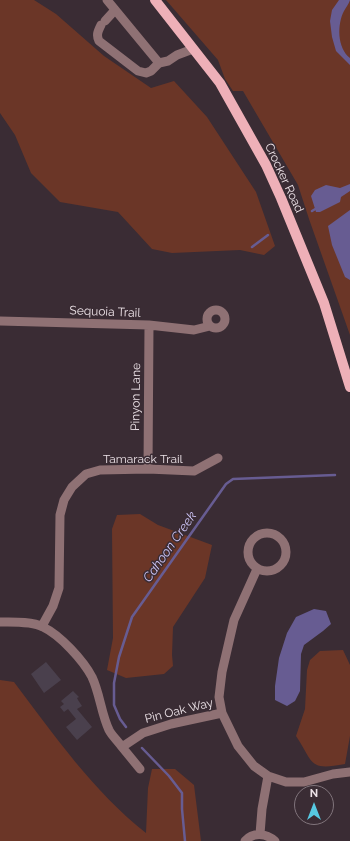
<!DOCTYPE html>
<style>
body{margin:0}
#map{position:relative;width:350px;height:841px;overflow:hidden;background:#3a2c34;font-family:Raleway,sans-serif}
canvas{display:block}
.north{position:absolute;left:294px;top:785px;width:40px;height:40px;box-sizing:border-box;background:#3a2c34;border:1px solid #81757c;border-radius:50%;rotate:0deg;font-size:11px;font-weight:700;line-height:16px;text-align:center;color:#ece2e7}
.north::after{content:'';display:block;margin:auto;width:14px;height:18px;background:#57c9e2;clip-path:polygon(50% 0,100% 100%,50% 72%,0 100%)}
</style>
<div id="map">
<canvas width="350" height="841"></canvas>
<div class="north">N</div>
</div>
<script>
const g = document.querySelector('canvas').getContext('2d');
g.lineJoin = 'round';
function paint(path, color) { g.fillStyle = color; g.fill(path, 'evenodd'); }
function strokePath(path, color, width, dash) { g.strokeStyle = color; g.lineWidth = width; g.lineCap = dash ? 'butt' : 'round'; g.setLineDash(dash || []); g.stroke(path); }
function drawText(font, color, halo, rows, align = 'center') {
  g.font = font + ' Raleway,sans-serif'; g.lineWidth = 3; g.setLineDash([]); g.textBaseline = 'middle'; g.strokeStyle = halo; g.fillStyle = color; for (const [text, x, y, turn = 0] of rows) {
    g.save(); g.translate(x, y); g.rotate((+turn || 0) * Math.PI / 180); g.textAlign = isNaN(turn) ? turn : align; if (halo) g.strokeText(text, 0, 0); g.fillText(text, 0, 0); g.restore();
  }
}
paint(new Path2D(`
 M0,0h34l22,14 48,42 47,32 23,-7 33,36 49,75 19,54 -11,9 -24,-5 -68,3 -20,-4 -34,-37 -58,-10 -29,-29 -16,-38 -15,-22z
 M166,0h184v335l-41,-116 -11,-34 -55,-94h-10l-8,-12 -7,-19z
 M140,514l18,11 54,20 -7,33 -32,49 -1,28 1,11 -9,8 -38,4 -19,-8 6,-32 -1,-109 5,-14z
 M343,650l7,15v71l-5,28c-37,7 -31,-1 -49,-28l9,-27 2,-39 3,-10 10,-9z
 M0,680l14,2c40,53 79,109 132,151l2,-45 4,-19h23l19,16 7,56h-201z`), '#6b3627');
paint(new Path2D(`
 M339,0h11c-1,4 -4,7 -6,11 -7,13 -7,37 6,47v7l-14,-14 -4,-14 -2,-16 2,-11z
 M350,184v7l-9,6 -1,5 -20,10h-4l-5,-16 4,-6 11,-5 14,3z
 M350,210v70l-5,-3 -13,-32 -4,-19z
 M314,609l12,2 5,13 -8,7 -19,14 -3,9 -1,37 -5,10 -8,5 -12,-6v-14l4,-28 8,-25 9,-16z`), '#675c92');
strokePath(new Path2D(`
 M312,211l5,-3
 M252,247l16,-12
 M126,727l-6,-8 -6,-14v-22l5,-26 13,-40 94,-133 7,-5 102,-4
 M142,748l27,28 13,17v16l3,32`), '#675c92', 2.5);
paint(new Path2D(`
 M46,662l15,18 -17,13 -13,-19z
 M73,691l6,6 -2,1 1,2 4,6 -5,3 15,18 -15,13 -11,-13 10,-8 -8,-10 -4,3 -4,-5 4,-3 -3,-3z`), '#4a404d');
strokePath(new Path2D(`
 M107,0l52,63 9,-2 9,-6 16,-6
 M105,21l10,-11
 M101,25c-3,6 -5,10 -2,16l39,30 8,2 5,-2 8,-8
 M207 319a9 9 0 1 1 18 0a9 9 0 1 1-18 0Z
 M0,321l149,4 45,5 16,-4
 M148,469l1,-144
 M248 552a19 19 0 1 1 38 0a19 19 0 1 1-38 0Z
 M257,569l-23,51 -12,52 -3,25 3,16 16,33 16,20 14,10 18,6h18l29,-8 17,-2
 M0,622c12,0 32,-1 43,5 17,8 40,33 49,50 8,17 9,36 17,53 3,6 9,11 13,17l21,-14 28,-9 51,-11
 M42,626l11,-20 6,-18 1,-73 4,-15 8,-13 14,-13 14,-4 48,-1 46,2 24,-13
 M122,747l18,22
 M260,834l2,-25 6,-33
 M245,841c8,-9 21,-8 30,0`), '#8f7174', 9);
strokePath(new Path2D(`
 M155,0l65,83 46,82 15,33 43,105 26,84`), '#eeb0b8', 10);
drawText('12px', '#ece2e7', '#3a2c34', [
 ["Crocker Road",284,178,65],
 ["Sequoia Trail",105,312,2],
 ["Pinyon Lane",136,397,-89],
 ["Tamarack Trail",143,459],
 ["Pin Oak Way",179,711,-14]
]);
drawText('italic 13px', '#cfc7f9', '#3a2c34', [
 ["Cahoon Creek",170,547,-55]
]);
</script>
